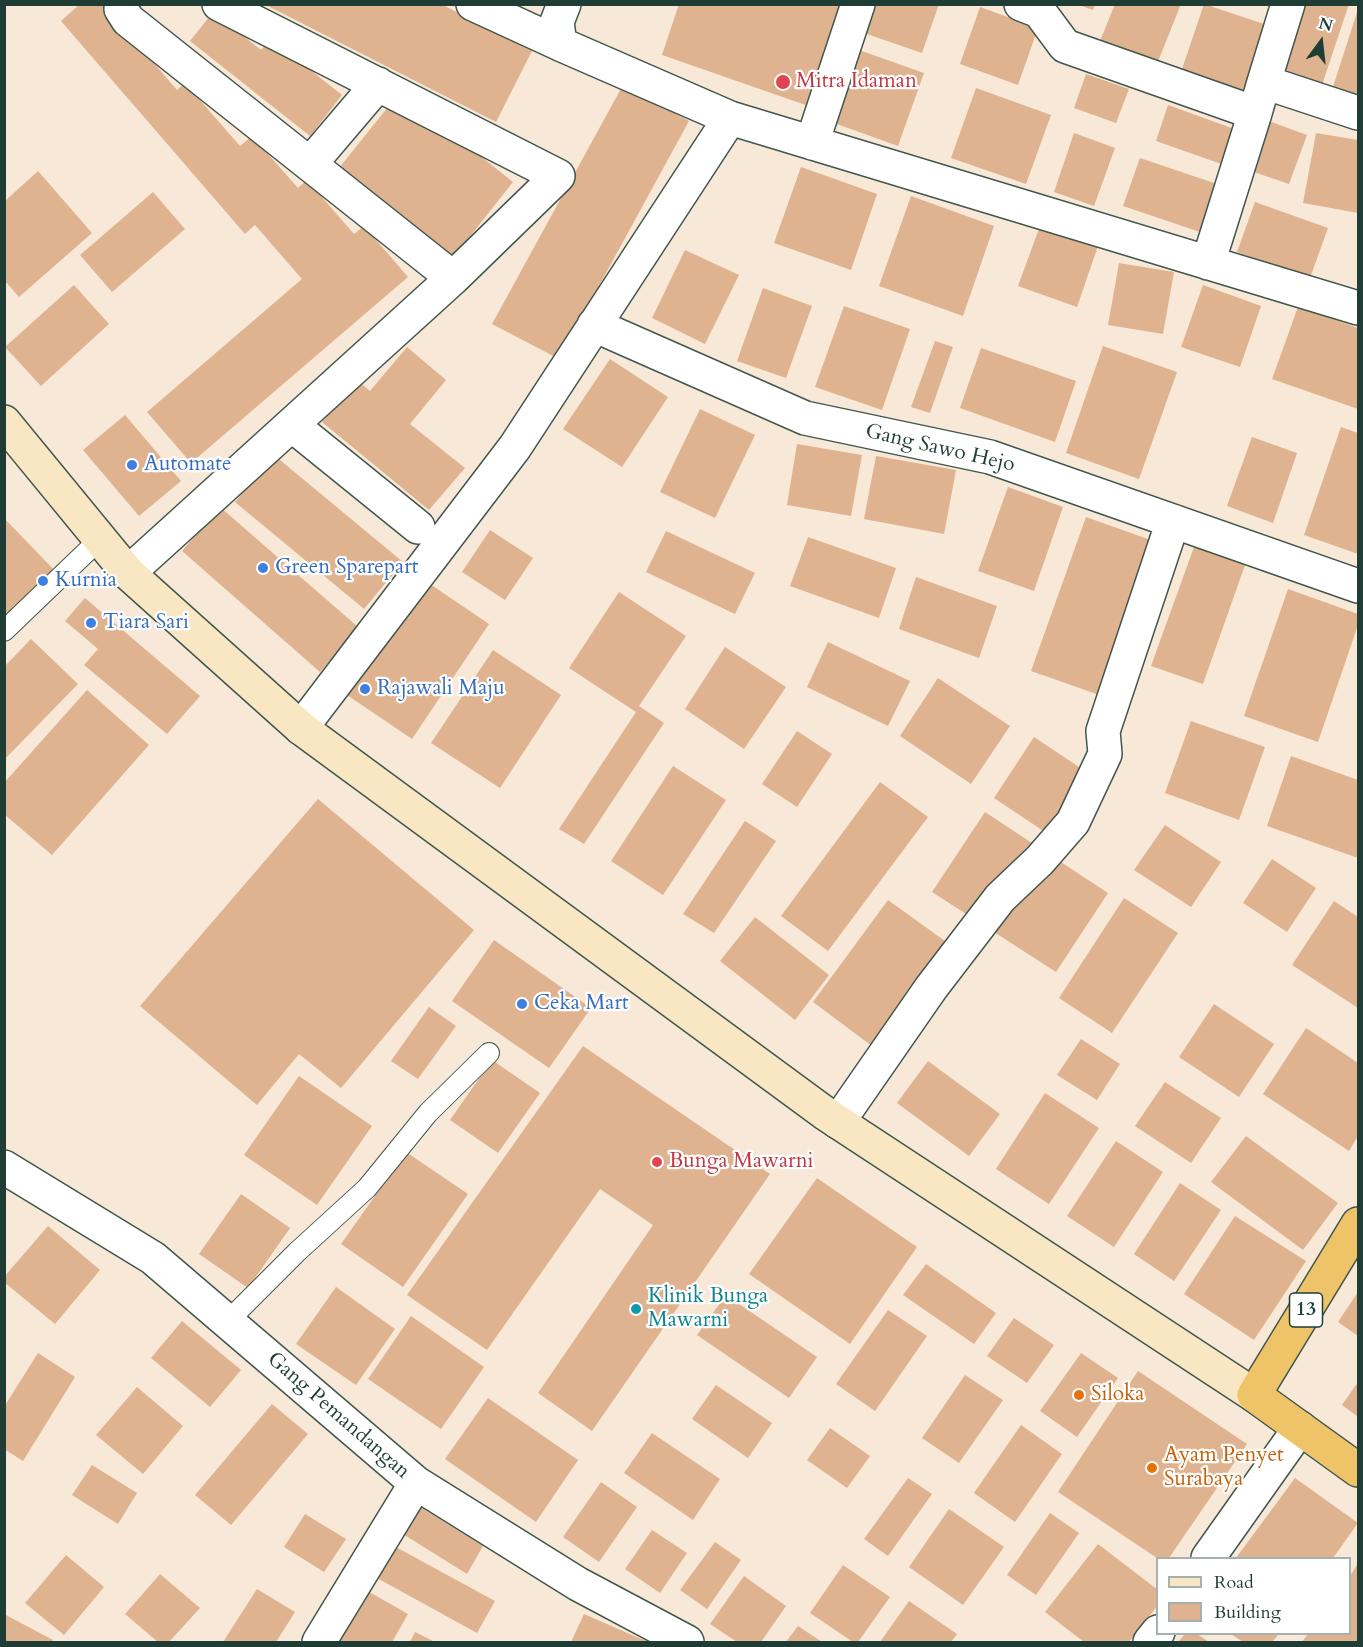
<!DOCTYPE html>
<style>
body{margin:0}
#map{position:relative;width:1363px;height:1647px;overflow:hidden;background:#f8e8d7;font-family:Cardo,serif}
canvas{display:block}
.frame{position:absolute;inset:0;border:6px solid #1f3d34;pointer-events:none}
.legend{position:absolute;left:1156px;top:1557px;width:195px;height:78px;box-sizing:border-box;background:#fff;border:2px solid #a5b1ae;margin:0;padding:8px 10px;list-style:none;font-size:18px;color:#1f3d34}
.legend li{display:flex;align-items:center;gap:12px;height:30px}
.legend b{width:30px;border:2px solid #a5b1ae}
.north{position:absolute;left:1291px;top:12px;width:60px;height:60px;-webkit-text-stroke:4px #fff;paint-order:stroke;rotate:15deg;font-size:16px;font-weight:700;line-height:24px;text-align:center;color:#1f3d34}
.north::after{content:'';display:block;margin:auto;width:21px;height:27px;background:#1f3d34;clip-path:polygon(50% 0,100% 100%,50% 72%,0 100%)}
</style>
<div id="map">
<canvas width="1363" height="1647"></canvas>
<div class="frame"></div>
<ul class="legend">
<li><b style="height:8px;background:#f9e7c3"></b>Road</li>
<li><b style="height:16px;background:#dfb390"></b>Building</li>
</ul>
<div class="north">N</div>
</div>
<script>
const g = document.querySelector('canvas').getContext('2d');
g.lineJoin = 'round';
function paint(path, color) { g.fillStyle = color; g.fill(path, 'evenodd'); }
function strokePath(path, color, width, dash) { g.strokeStyle = color; g.lineWidth = width; g.lineCap = dash ? 'butt' : 'round'; g.setLineDash(dash || []); g.stroke(path); }
function drawText(font, color, halo, rows, align = 'center') {
  g.font = font + ' Cardo,serif'; g.lineWidth = 4.5; g.setLineDash([]); g.textBaseline = 'middle'; g.strokeStyle = halo; g.fillStyle = color; for (const [text, x, y, turn = 0] of rows) {
    g.save(); g.translate(x, y); g.rotate((+turn || 0) * Math.PI / 180); g.textAlign = isNaN(turn) ? turn : align; if (halo) g.strokeText(text, 0, 0); g.fillText(text, 0, 0); g.restore();
  }
}
paint(new Path2D(`
 M80,4h23l74,86 8,-7 55,63 12,-10 46,52 9,-8 47,54 10,-8 44,51 -217,186 -44,-51 155,-133 -47,-54 -10,9 -184,-213z
 M264,4h177l91,47 -36,71z
 M679,4h174l-36,105 -155,-54z
 M871,4h68l-17,49 -61,-21z
 M1076,4h19l-2,6z
 M1115,4h66l-26,65 -57,-23z
 M1204,4l69,23 -24,71 -69,-23z
 M1302,4h47l-29,87 -42,-14z
 M980,7l58,21 -20,57 -58,-21z
 M1358,9v90l-26,-9z
 M213,12l48,38 10,-11 71,56 -32,41 -120,-95z
 M859,50l65,23 -26,73 -64,-23z
 M1086,74l43,15 -13,34 -42,-15z
 M623,85l66,36 -130,238 -67,-35z
 M976,88l75,27 -25,69 -75,-26z
 M396,97l55,44 4,-5 58,46 -60,76 -114,-90z
 M1168,105l72,26 -13,35 -71,-25z
 M1266,120l41,15 -18,49 -41,-14z
 M1074,133l41,15 -21,58 -40,-14z
 M1316,133l42,7v73l-55,-10z
 M1140,158l77,26 -17,48 -77,-26z
 M801,167l76,27 -26,76 -77,-27z
 M38,171l54,62 -73,64 -14,-16v-80z
 M153,192l32,37 -73,63 -32,-37z
 M911,196l83,30 -31,90 -84,-30z
 M1255,202l73,26 -18,50 -73,-26z
 M1040,226l58,20 -21,61 -59,-21z
 M685,250l54,25 -34,69 -53,-26z
 M1119,263l55,9 -11,62 -55,-9z
 M74,285l35,39 -68,62 -36,-39z
 M1203,285l58,21 -21,61 -59,-20z
 M763,288l49,18 -26,72 -49,-17z
 M844,306l66,23 -28,81 -67,-23z
 M1298,307l60,21v81l-86,-30z
 M935,341l18,6 -23,66 -19,-6z
 M1103,346l74,26 -38,107 -73,-26z
 M407,347l39,33 -36,44 55,44 -36,42 -107,-88 35,-42 13,11z
 M981,348l95,33 -21,61 -95,-34z
 M610,359l58,38 -46,70 -59,-38z
 M700,409l55,26 -40,83 -55,-26z
 M125,415l56,66 -42,35 -56,-66z
 M1341,427l17,6v121l-54,-19z
 M1252,437l45,16 -24,70 -46,-17z
 M797,444l65,11 -11,61 -64,-11z
 M274,455l129,107 -39,47 -129,-107z
 M876,456l80,14 -12,64 -80,-15z
 M1008,487l55,20 -29,84 -56,-20z
 M220,507l138,120 -38,45 -138,-121z
 M1086,517l73,26 -54,154 -74,-26z
 M4,518l53,55 -53,49z
 M490,530l43,28 -28,42 -43,-28z
 M666,531l89,42 -20,41 -89,-42z
 M808,537l88,31 -17,50 -89,-32z
 M1194,547l51,18 -42,119 -52,-18z
 M916,577l81,29 -18,52 -80,-29z
 M424,580l65,44 -77,115 -65,-44z
 M1288,589l70,25v11l-40,117 -74,-26z
 M619,592l67,44 -47,70 25,17 -80,121 -25,-15 77,-117 -67,-44z
 M85,598l115,98 -33,38 -83,-69 14,-16 -33,-28z
 M31,639l47,45 -74,76v-93z
 M828,642l82,39 -22,45 -81,-39z
 M725,647l61,40 -42,62 -59,-40z
 M493,650l68,45 -61,93 -69,-45z
 M938,678l72,48 -39,58 -71,-48z
 M87,690l62,55 -97,110 -48,-41v-31z
 M1191,721l74,26 -26,73 -74,-27z
 M797,731l35,23 -35,53 -35,-23z
 M1034,737l57,38 -40,61 -57,-38z
 M1291,756l67,24v78l-91,-32z
 M673,766l53,34 -63,95 -52,-34z
 M880,782l48,35 -100,134 -47,-35z
 M318,799l156,131 -133,158 -42,-34 -42,51 -117,-99z
 M985,812l123,81 -52,79 -124,-80z
 M745,821l31,20 -62,92 -31,-19z
 M1165,825l56,37 -30,45 -57,-37z
 M1272,859l44,29 -29,44 -44,-29z
 M1124,898l54,35 -66,100 -53,-35z
 M888,900l68,49 -76,103 -67,-50z
 M1334,901l24,16v91l-66,-43z
 M755,917l74,58 -34,45 -75,-59z
 M494,940l97,68 -42,60 -97,-67z
 M1214,1004l60,40 -35,53 -60,-40z
 M429,1007l27,19 -38,53 -27,-18z
 M1306,1028l52,35v73l-9,15 -86,-57z
 M1081,1039l39,25 -23,36 -40,-25z
 M583,1046l187,128 -178,257 -54,-38 115,-168 -53,-36 -113,161 -80,-55z
 M492,1060l48,33 -42,60 -48,-33z
 M928,1061l72,53 -31,42 -72,-53z
 M299,1076l73,50 -55,79 -73,-50z
 M1165,1082l56,36 -30,45 -56,-37z
 M1045,1093l54,35 -50,76 -53,-35z
 M1246,1136l92,67 -35,47 -92,-68z
 M1116,1141l47,31 -49,75 -47,-31z
 M406,1152l62,42 -65,93 -62,-43z
 M817,1178l100,69 -67,97 -101,-70z
 M1180,1183l41,27 -47,71 -40,-27z
 M241,1194l49,34 -42,60 -49,-34z
 M1235,1216l71,45 -52,79 -70,-46z
 M48,1226l52,44 -45,54 -51,-42v-5z
 M926,1264l70,49 -22,31 -71,-49z
 M336,1287l59,42 -39,56 -60,-41z
 M1358,1292v44l-20,-14z
 M726,1295l91,62 -28,41 -92,-63z
 M888,1310l39,26 -52,75 -39,-27z
 M411,1316l73,51 -43,62 -73,-50z
 M1014,1318l40,27 -27,38 -40,-27z
 M182,1321l59,49 -31,37 -59,-49z
 M38,1353l37,24 -52,84 -19,-12v-42z
 M1081,1353l37,25 -41,59 -37,-26z
 M1138,1371l109,73 -78,114h-12l-99,-66z
 M965,1375l38,25 -44,63 -37,-25z
 M1358,1382v35l-16,-12z
 M716,1385l56,38 -24,35 -56,-39z
 M137,1387l46,39 -40,48 -47,-39z
 M488,1398l90,62 -42,62 -91,-63z
 M272,1404l36,30 -77,91 -36,-30z
 M1021,1425l41,29 -47,68 -41,-29z
 M830,1428l40,28 -23,32 -40,-28z
 M652,1433l68,46 -27,41 -69,-47z
 M92,1465l45,28 -19,31 -46,-29z
 M908,1478l24,16 -44,62 -24,-17z
 M1295,1478l63,45 -25,35h-97z
 M601,1482l36,25 -38,55 -36,-25z
 M420,1507l63,39 -16,28 -64,-40z
 M949,1509l55,38 -41,58 -54,-38z
 M1050,1513l29,20 -43,62 -29,-20z
 M305,1514l41,25 -22,33 -40,-25z
 M652,1530l35,23 -27,40 -35,-24z
 M715,1542l26,18 -34,49 -27,-19z
 M1098,1544l60,46v15l-29,37h-45l-39,-30z
 M394,1546l101,55 -18,32 -100,-55z
 M66,1555l38,32 -40,48 -39,-32z
 M1358,1563v79h-56l6,-8h42v-58z
 M843,1565l47,32 -32,45h-5l-43,-29z
 M160,1574l40,34 -31,34h-11l-33,-28z
 M744,1576l42,30 -25,36h-24l-27,-18z
 M257,1589l38,23 -19,30h-53z
 M364,1589l44,25 -16,28h-58z
 M909,1601l48,33 -6,8h-71z
 M4,1614l49,26 -2,2h-47z
 M584,1614l64,28h-77z
 M798,1626l24,16h-36z
 M415,1632l20,10h-25z
 M1185,1634h12l12,8h-31z
 M1231,1634h48l-7,8h-29z`), '#dfb390');
const lane = new Path2D(`
 M4,631l96,-92
 M227,1322l70,-70 70,-64 61,-75 61,-60`);
const street = new Path2D(`
 M122,4l-1,5 7,11 325,258
 M473,4l87,40
 M564,4l-7,18 3,22 170,74 628,190
 M1021,4l18,7 26,35 190,67 9,-31 94,31
 M1264,82l24,-78
 M812,143l46,-139
 M310,164l68,-80
 M1208,263l47,-150
 M594,325l211,93 185,39 368,129
 M292,425l126,102
 M128,573l325,-295 105,-102 -339,-172
 M301,728l214,-281 215,-329
 M838,1122l93,-134 69,-90 40,-38 33,-38 32,-68 -2,-23 70,-210
 M4,1167l149,91 263,225 162,101 109,58
 M1208,1558l92,-130
 M319,1642l97,-159
 M1150,1642l8,-10`);
const secondary = new Path2D(`
 M4,422l124,151 173,155 525,386 428,281`);
const highway = new Path2D(`
 M1358,1224l-104,171 104,75`);
strokePath(lane, '#40574c', 22);
strokePath(street, '#40574c', 36);
strokePath(secondary, '#40574c', 36);
strokePath(highway, '#40574c', 36);
strokePath(lane, '#fff', 20);
strokePath(street, '#fff', 33);
strokePath(secondary, '#f9e7c3', 33);
strokePath(highway, '#efc469', 33);
for (const [x, y, r, color] of [
 [783,82,8,"#e0444e"],
 [132,465,6,"#3f7fe0"],
 [263,568,6,"#3f7fe0"],
 [43,581,6,"#3f7fe0"],
 [91,623,6,"#3f7fe0"],
 [365,689,6,"#3f7fe0"],
 [522,1004,6,"#3f7fe0"],
 [657,1162,6,"#e0444e"],
 [636,1309,6,"#0f9aa8"],
 [1079,1395,6,"#e8710a"],
 [1152,1468,6,"#e8710a"]
]) { const dot = new Path2D(); dot.arc(x, y, r, 0, 2 * Math.PI); g.fillStyle = color; g.fill(dot); strokePath(dot, '#fff', 2); }
for (const [x, y, w] of [
 [1306,1310,33]
]) { const box = new Path2D(); box.roundRect(x - w / 2, y - 17, w, 34, 4.5); g.fillStyle = '#fff'; g.fill(box); strokePath(box, '#1f3d34', 1.5); }
drawText('bold 20px', '#1f3d34', null, [
 ["13",1306,1310]
]);
drawText('21px', '#be3a42', '#fff', [
 ["Mitra Idaman",796,82],
 ["Bunga Mawarni",669,1162]
], 'left');
drawText('21px', '#1f3d34', '#fff', [
 ["Gang Sawo Hejo",940,449,13],
 ["Gang Pemandangan",338,1416,41]
]);
drawText('21px', '#366cbe', '#fff', [
 ["Automate",144,465],
 ["Green Sparepart",275,568],
 ["Kurnia",55,581],
 ["Tiara Sari",103,623],
 ["Rajawali Maju",377,689],
 ["Ceka Mart",534,1004]
], 'left');
drawText('21px', '#0d838f', '#fff', [
 ["Klinik Bunga",648,1297],
 ["Mawarni",648,1321]
], 'left');
drawText('21px', '#c56008', '#fff', [
 ["Siloka",1091,1395],
 ["Ayam Penyet",1164,1456],
 ["Surabaya",1164,1480]
], 'left');
</script>
